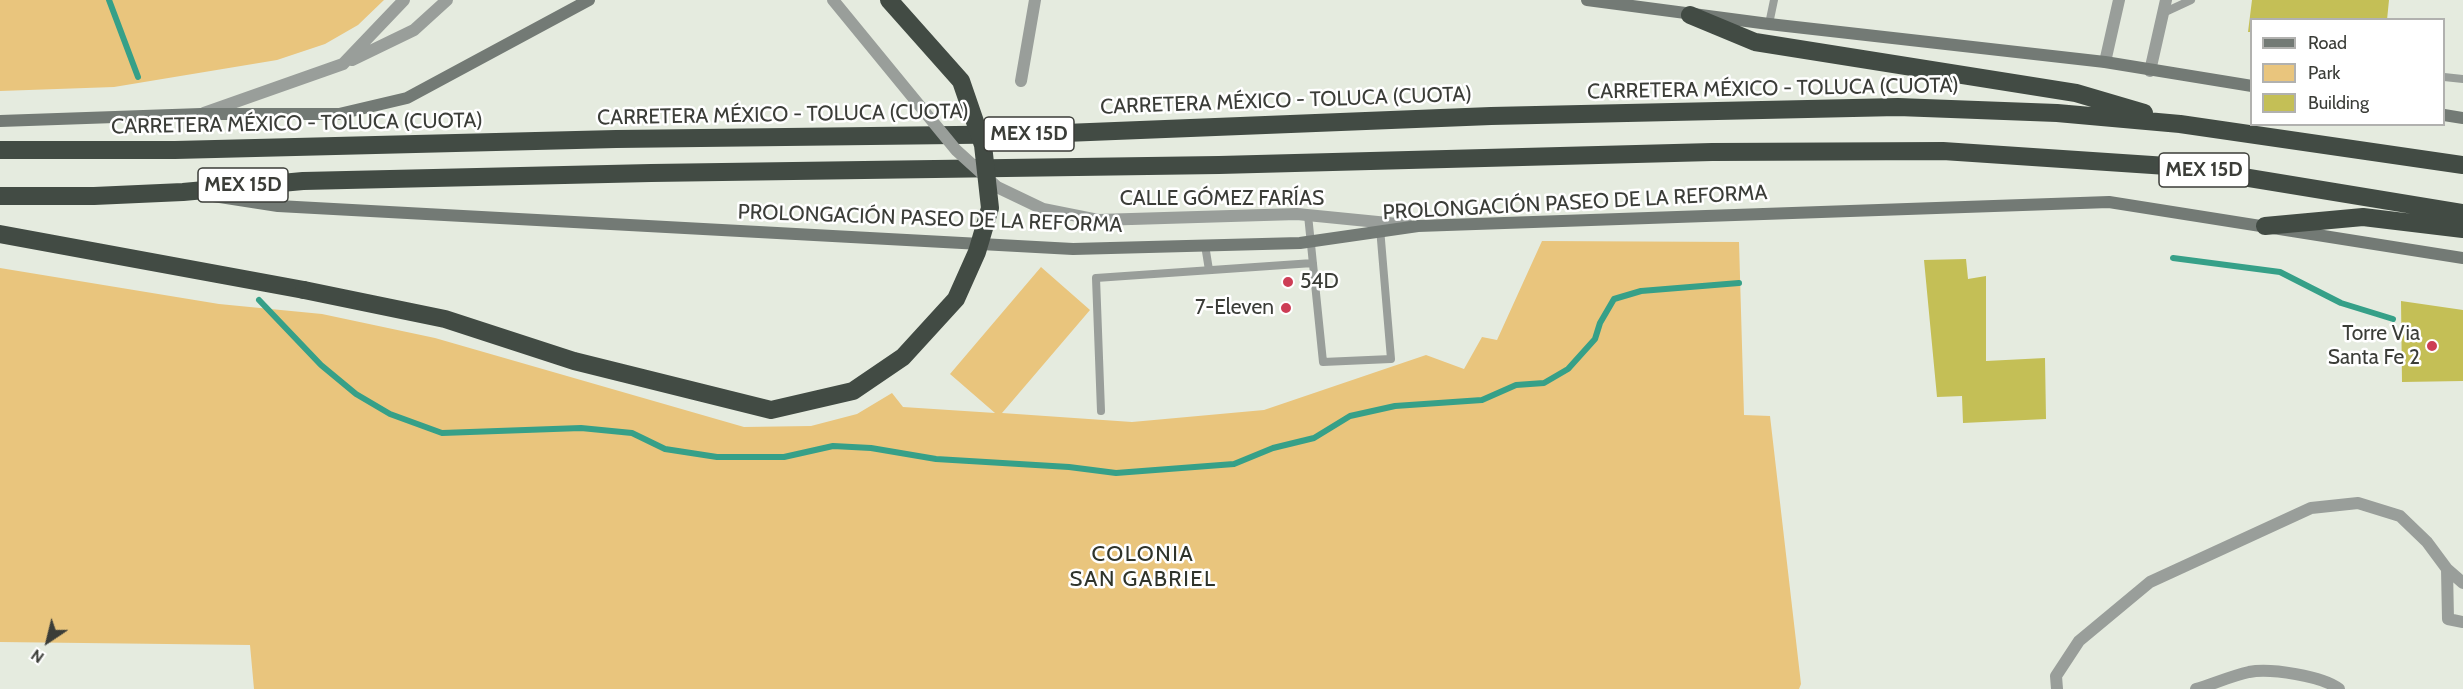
<!DOCTYPE html>
<meta charset="utf-8">
<style>
body{margin:0}
#map{position:relative;width:2463px;height:689px;overflow:hidden;background:#e5ebdf;font-family:Cabin,sans-serif}
canvas{display:block}
.legend{position:absolute;left:2250px;top:18px;width:195px;height:108px;box-sizing:border-box;background:#fff;border:2px solid #b1b1af;margin:0;padding:8px 10px;list-style:none;font-size:18px;color:#3b3d38}
.legend li{display:flex;align-items:center;gap:12px;height:30px}
.legend b{width:30px;border:2px solid #b1b1af}
.north{position:absolute;left:18px;top:611px;width:60px;height:60px;-webkit-text-stroke:4px #fff;paint-order:stroke;rotate:215deg;font-size:16px;font-weight:700;line-height:24px;text-align:center;color:#3b3d38}
.north::after{content:'';display:block;margin:auto;width:21px;height:27px;background:#3b3d38;clip-path:polygon(50% 0,100% 100%,50% 72%,0 100%)}
</style>
<div id="map">
<canvas width="2463" height="689"></canvas>
<ul class="legend">
<li><b style="height:8px;background:#737a75"></b>Road</li>
<li><b style="height:16px;background:#e9c57d"></b>Park</li>
<li><b style="height:16px;background:#c4bf56"></b>Building</li>
</ul>
<div class="north">N</div>
</div>
<script>
const g = document.querySelector('canvas').getContext('2d');
g.lineJoin = 'round';
function paint(path, color) { g.fillStyle = color; g.fill(path, 'evenodd'); }
function strokePath(path, color, width, dash) { g.strokeStyle = color; g.lineWidth = width; g.lineCap = dash ? 'butt' : 'round'; g.setLineDash(dash || []); g.stroke(path); }
function drawText(font, color, halo, rows, align = 'center') {
  g.font = font + ' Cabin,sans-serif'; g.lineWidth = 5; g.setLineDash([]); g.textBaseline = 'middle'; g.strokeStyle = halo; g.fillStyle = color; for (const [text, x, y, turn = 0] of rows) {
    g.save(); g.translate(x, y); g.rotate((+turn || 0) * Math.PI / 180); g.textAlign = isNaN(turn) ? turn : align; if (halo) g.strokeText(text, 0, 0); g.fillText(text, 0, 0); g.restore();
  }
}
paint(new Path2D(`
 M0,0h384l-26,25 -33,19 -48,16 -163,27 -114,4z
 M1542,241l197,1 5,173 26,1 31,268 -2,5h-1545l-4,-44 -250,-3v-374l219,36 103,10 113,24 309,89 67,-1 46,-12 35,-21 11,14 92,6 -45,-39 91,-107 49,43 -88,103 130,9 132,-12 162,-55 38,14 18,-32 15,3z`), '#e9c57d');
strokePath(new Path2D(`
 M109,0l29,77
 M2173,258l107,14 61,31 52,16
 M259,300l62,65 35,29 34,20 52,19 139,-5 51,5 33,16 52,8h67l49,-11 38,2 65,11 133,8 47,6 118,-9 39,-16 41,-10 36,-22 45,-10 87,-6 34,-15 28,-2 24,-14 27,-30 5,-16 14,-24 27,-8 98,-8`), '#36a088', 6);
paint(new Path2D(`
 M2252,0h137l-2,20h-135v12h-4z
 M1966,259l2,20 18,-3v85l59,-3 1,61 -83,4 -1,-27 -25,1 -13,-137z
 M2401,301l62,9v71l-61,1z`), '#c4bf56');
strokePath(new Path2D(`
 M2163,13l28,-13
 M1769,24l5,-24
 M2444,77l19,2
 M1308,215l15,147 68,-3 -11,-131
 M1205,245l4,25
 M1101,411l-5,-133 217,-15`), '#999e9a', 8);
strokePath(new Path2D(`
 M1021,81l14,-81
 M2447,569l1,50 15,3
 M2057,689l-1,-13 23,-35 71,-59 161,-74 47,-5 42,13 27,26 20,27 16,14
 M2196,689c17,-5 35,-13 53,-17 21,-4 74,4 90,17`), '#999e9a', 12);
strokePath(new Path2D(`
 M352,60l62,-30 33,-30
 M2105,62l14,-62
 M2150,71l16,-71
 M204,113l139,-49 61,-64
 M1098,220l199,-6 111,11`), '#999e9a', 12);
strokePath(new Path2D(`
 M1587,0l182,24 336,38 147,24
 M2444,115l19,3
 M0,121l201,-7h138l68,-16 182,-98
 M207,195l71,11 795,43 227,-6 118,-17 691,-24 354,56`), '#737a75', 12);
strokePath(new Path2D(`
 M1690,15l65,27 321,51 68,20
 M0,150h175l441,-11 424,-5 451,-18 407,-9 159,6 123,11 283,41
 M0,196h94l89,-4 120,-11 348,-8 568,-8 493,-13 231,-1 239,16 281,46
 M2265,226l98,-9 100,12
 M0,234l304,56`), '#424b44', 18);
strokePath(new Path2D(`
 M833,0l123,150 41,37 46,22 55,11`), '#999e9a', 12);
strokePath(new Path2D(`
 M304,290l141,29 129,42 197,49 82,-19 50,-34 53,-58 21,-47 13,-44 -7,-63 -22,-64 -72,-81`), '#424b44', 18);
for (const [x, y, r, color] of [
 [1288,282,6,"#cd3d55"],
 [1286,308,6,"#cd3d55"],
 [2432,346,6,"#cd3d55"]
]) { const dot = new Path2D(); dot.arc(x, y, r, 0, 2 * Math.PI); g.fillStyle = color; g.fill(dot); strokePath(dot, '#fff', 2); }
for (const [x, y, w] of [
 [1029,134,90],
 [2204,170,90],
 [243,185,90]
]) { const box = new Path2D(); box.roundRect(x - w / 2, y - 17, w, 34, 4.5); g.fillStyle = '#fff'; g.fill(box); strokePath(box, '#3b3d38', 1.5); }
drawText('bold 20px', '#3b3d38', null, [
 ["MEX 15D",1029,134],
 ["MEX 15D",2204,170],
 ["MEX 15D",243,185]
]);
drawText('21px', '#3b3d38', '#fff', [
 ["CARRETERA MÉXICO - TOLUCA (CUOTA)",1773,89,-1],
 ["CARRETERA MÉXICO - TOLUCA (CUOTA)",1286,101,-2],
 ["CARRETERA MÉXICO - TOLUCA (CUOTA)",783,115,-1],
 ["CARRETERA MÉXICO - TOLUCA (CUOTA)",297,124,-1],
 ["CALLE GÓMEZ FARÍAS",1222,199],
 ["PROLONGACIÓN PASEO DE LA REFORMA",1575,203,-3],
 ["PROLONGACIÓN PASEO DE LA REFORMA",930,219,2]
]);
drawText('21px', '#3b3d38', '#fff', [
 ["54D",1300,282,"left"],
 ["7-Eleven",1274,308],
 ["Torre Via",2420,334],
 ["Santa Fe 2",2420,358]
], 'right');
g.letterSpacing = '1.5px';
drawText('22px', '#2f342b', '#fff', [
 ["COLONIA",1143,555],
 ["SAN GABRIEL",1143,580]
]);
g.letterSpacing = '0px';
</script>
